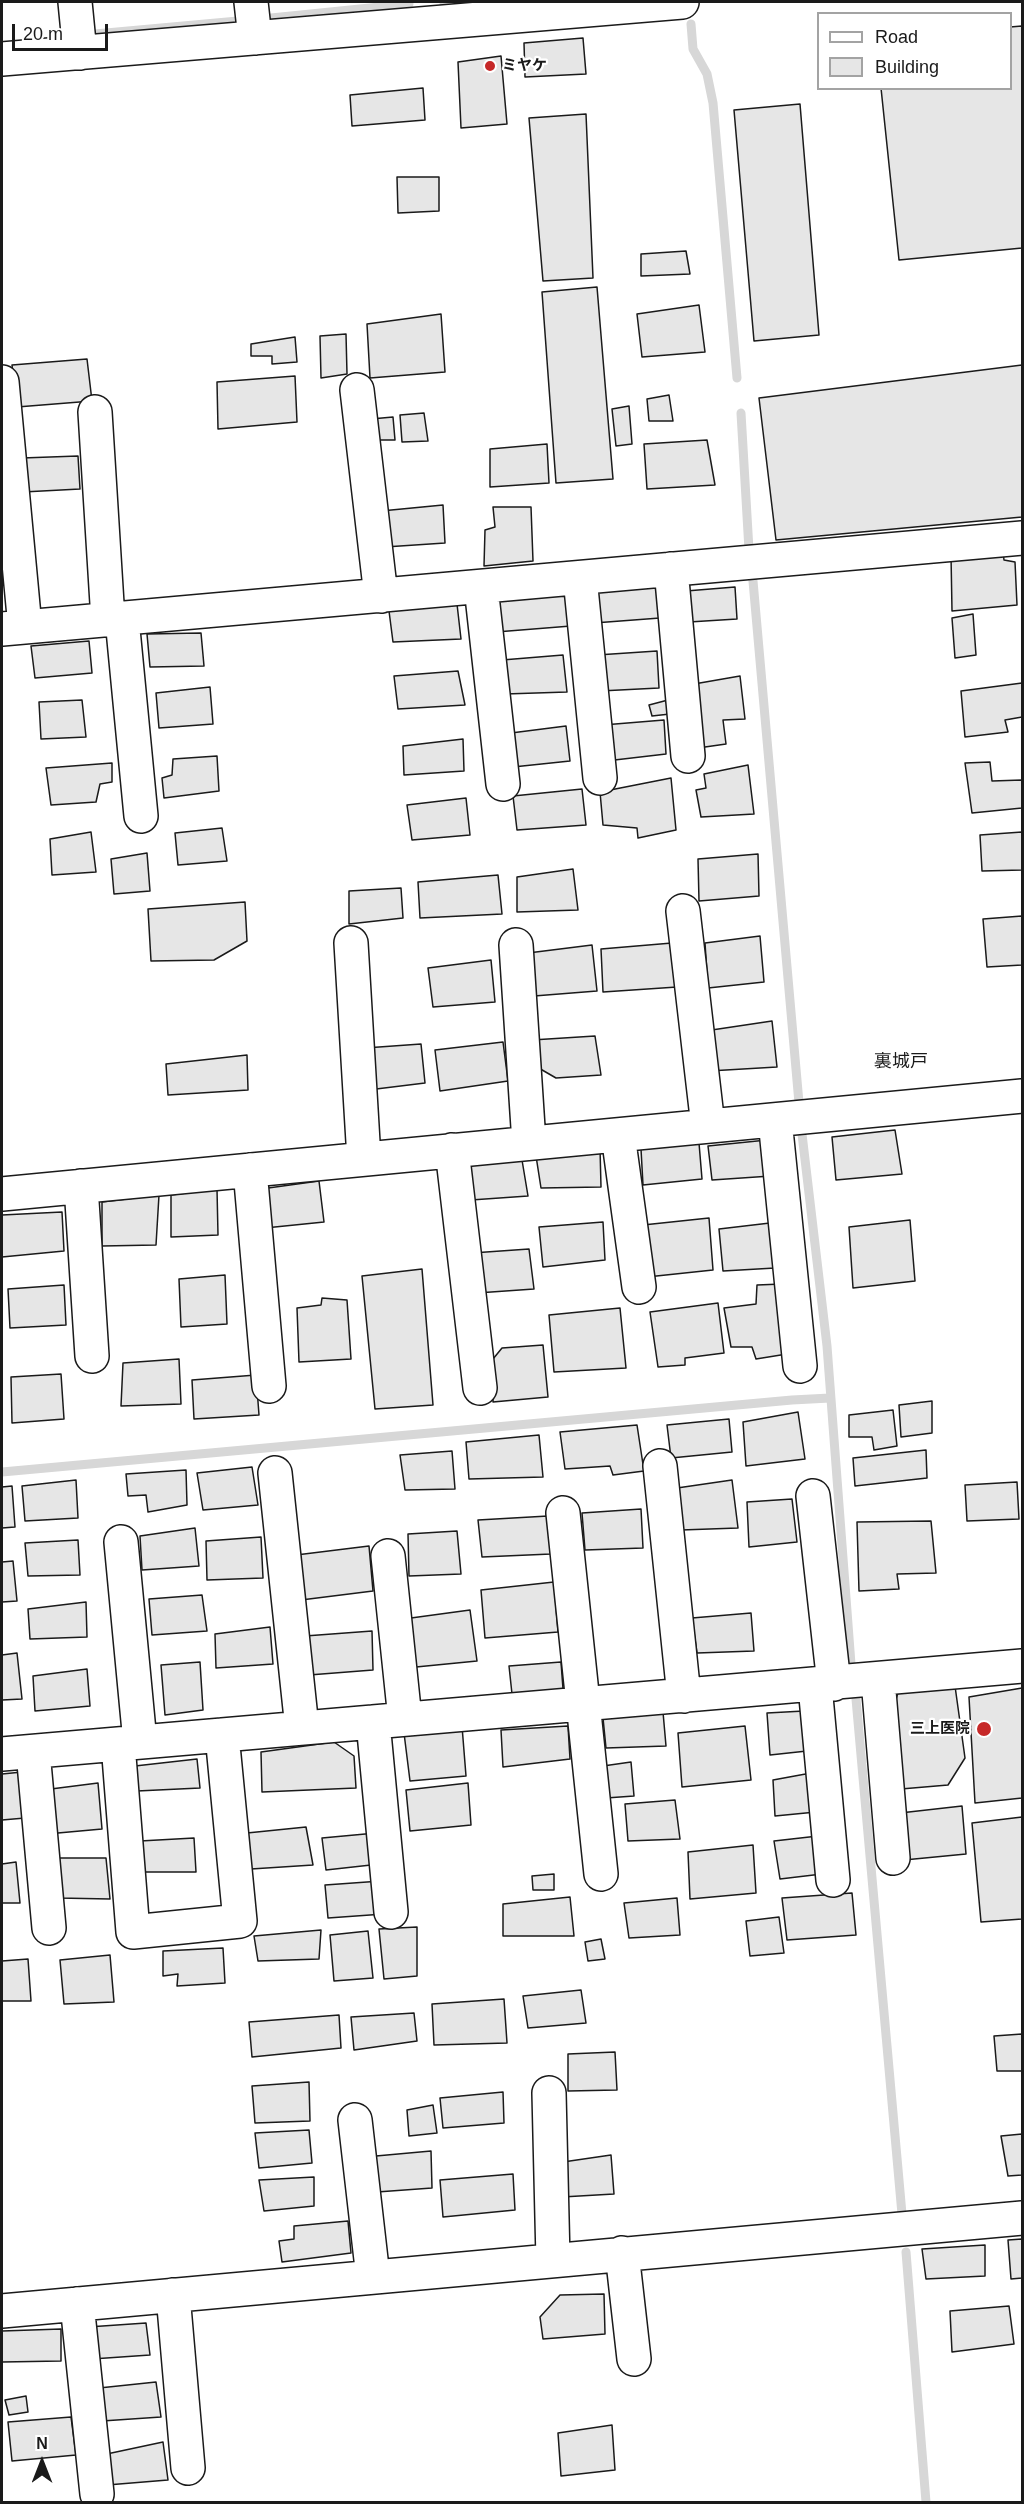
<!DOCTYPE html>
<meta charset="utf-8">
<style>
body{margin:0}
#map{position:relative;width:1024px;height:2504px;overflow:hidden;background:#fff;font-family:Helvetica,sans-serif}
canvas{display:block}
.frame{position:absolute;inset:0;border:3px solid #1a1a1a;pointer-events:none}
.legend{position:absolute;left:817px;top:12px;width:195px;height:78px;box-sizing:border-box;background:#fff;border:2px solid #a3a3a3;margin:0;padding:8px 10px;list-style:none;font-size:18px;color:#1a1a1a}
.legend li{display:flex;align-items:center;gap:12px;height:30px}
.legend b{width:30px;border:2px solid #a3a3a3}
.north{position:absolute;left:12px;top:2432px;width:60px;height:60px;-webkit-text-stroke:4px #fff;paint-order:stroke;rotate:0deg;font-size:16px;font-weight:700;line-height:24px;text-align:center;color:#1a1a1a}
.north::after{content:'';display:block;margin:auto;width:21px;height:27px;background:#1a1a1a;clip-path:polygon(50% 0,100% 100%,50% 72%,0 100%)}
.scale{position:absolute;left:12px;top:24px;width:96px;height:27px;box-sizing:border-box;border:3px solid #1a1a1a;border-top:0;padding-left:8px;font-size:18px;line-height:21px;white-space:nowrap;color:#1a1a1a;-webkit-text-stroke:4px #fff;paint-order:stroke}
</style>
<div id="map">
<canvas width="1024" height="2504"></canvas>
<div class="frame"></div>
<ul class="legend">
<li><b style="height:8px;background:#fff"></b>Road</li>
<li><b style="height:16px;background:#e6e6e6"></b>Building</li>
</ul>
<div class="north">N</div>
<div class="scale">20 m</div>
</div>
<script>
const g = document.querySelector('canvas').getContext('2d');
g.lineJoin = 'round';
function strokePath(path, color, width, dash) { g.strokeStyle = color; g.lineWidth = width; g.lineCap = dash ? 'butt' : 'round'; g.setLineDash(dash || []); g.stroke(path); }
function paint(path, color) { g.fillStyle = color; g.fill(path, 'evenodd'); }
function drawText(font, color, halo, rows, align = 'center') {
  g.font = font + ' Helvetica,"Noto Sans JP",sans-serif'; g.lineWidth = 4.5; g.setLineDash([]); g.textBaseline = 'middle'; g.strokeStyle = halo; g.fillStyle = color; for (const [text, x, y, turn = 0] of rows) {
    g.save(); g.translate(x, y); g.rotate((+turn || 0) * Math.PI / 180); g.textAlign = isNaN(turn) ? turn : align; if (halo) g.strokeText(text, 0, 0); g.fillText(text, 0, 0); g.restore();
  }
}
strokePath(new Path2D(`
 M444,3l23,-1
 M271,18l138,-14
 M691,24l2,25 14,25 6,29 24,275
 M95,34l143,-13
 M741,413l8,137
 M753,581l46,522
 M802,1134l25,212 24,318
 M2,1472l790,-72 38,-2
 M856,1699l46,515
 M906,2252l20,250`), '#d7d7d7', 9);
const building = new Path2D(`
 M1022,26v222l-123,12 -18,-172h129v-61z
 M583,38l3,36 -61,3 -1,-34z
 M501,56l6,68 -46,4 -3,-66z
 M423,88l2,32 -73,6 -2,-31z
 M800,104l19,231 -65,6 -20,-231z
 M586,114l7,164 -50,3 -14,-163z
 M397,177h42v34l-41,2z
 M686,251l4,23 -49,2v-22z
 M597,287l16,192 -57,4 -14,-191z
 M699,305l6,47 -63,5 -5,-43z
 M441,314l4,58 -75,6 -3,-54z
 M346,334l1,40 -26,4 -1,-42z
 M295,337l2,25 -25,2v-8h-21v-12z
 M87,359l5,42 -75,6 -5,-42z
 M1022,365v152l-246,23 -17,-142z
 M295,376l2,46 -79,7 -1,-47z
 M669,395l4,26h-24l-2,-22z
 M629,406l3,38 -16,2 -4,-37z
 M424,413l4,28 -26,1 -2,-27z
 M393,417l2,23h-20l-4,-21z
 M707,440l8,45 -68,4 -3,-45z
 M547,444l2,39 -59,4v-38z
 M78,456l2,33 -57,3 -1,-34z
 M443,505l2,38 -60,4 -4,-36z
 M493,507h38l2,54 -49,5 1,-36 10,-3z
 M1003,552l1,8 11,2 2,43 -65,6 -1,-56z
 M656,583l4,35 -66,5 -3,-32z
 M735,587l2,32 -48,3 -3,-31z
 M567,592l4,34 -75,6 -3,-33z
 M457,604l4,35 -68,3 -4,-31z
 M973,614l3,41 -21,3 -3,-40z
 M201,633l3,33 -54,1 -3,-33z
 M89,641l3,32 -57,5 -4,-32z
 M657,651l2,37 -59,3 -3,-36z
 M563,655l4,37 -62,2 -3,-34z
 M458,671l7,34 -67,4 -4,-33z
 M740,676l5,43 -22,1 3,24 -28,4 -4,-64z
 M1022,683v34l-17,3 3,12 -43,5 -4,-46z
 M210,687l3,37 -54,4 -3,-35z
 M82,700l4,37 -45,2 -2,-37z
 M668,700l2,14 -18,2 -3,-11z
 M664,720l2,34 -60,7 -3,-36z
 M566,726l4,35 -57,6 -2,-34z
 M463,739l1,32 -60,4 -1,-29z
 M217,756l2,35 -55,7 -2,-20 10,-3 1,-16z
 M990,762l2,19 30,-1v28l-50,5 -7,-50z
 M112,763v19l-12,2 -4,18 -45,3 -5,-37z
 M748,765l6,49 -53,3 -5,-27 10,-2 -2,-14z
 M671,778l5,52 -38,8 -1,-10 -34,-3 -3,-33z
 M582,789l4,36 -69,5 -4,-34z
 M466,798l4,37 -58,5 -5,-35z
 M222,828l5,33 -49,4 -3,-32z
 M91,832l5,40 -44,3 -2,-36z
 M1022,832v38l-40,1 -2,-36z
 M147,853l3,38 -36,3 -3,-35z
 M758,854l1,42 -60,5 -1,-42z
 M573,869l5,41 -61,2v-35z
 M498,875l4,39 -82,4 -2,-36z
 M401,888l2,30 -54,6v-33z
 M245,902l2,39 -33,19 -63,1 -3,-52z
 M1022,916v49l-35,2 -4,-48z
 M760,936l4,46 -56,6 -3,-45z
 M672,943l5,44 -74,5 -2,-43z
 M592,945l5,46 -63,5 -6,-43z
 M491,960l4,42 -62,5 -5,-39z
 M772,1021l5,46 -68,4 -4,-40z
 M595,1036l6,39 -45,3 -19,-11 -5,-27z
 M503,1042l5,39 -68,10 -5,-41z
 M421,1044l4,39 -57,7 -3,-42z
 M247,1055l1,35 -80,5 -2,-31z
 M895,1130l7,44 -66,6 -4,-43z
 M767,1140l4,36 -59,4 -4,-34z
 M699,1143l3,36 -59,6 -2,-36z
 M600,1148l1,39 -60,1 -5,-32z
 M522,1160l6,36 -57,4 -1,-36z
 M319,1181l5,41 -59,6 -4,-39z
 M217,1189l1,46 -47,2v-42z
 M159,1195l-3,50 -54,1v-44z
 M62,1212l2,39 -62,6v-42z
 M709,1218l4,52 -66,7 -4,-52z
 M910,1220l5,61 -62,7 -4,-61z
 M603,1222l2,38 -62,7 -4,-40z
 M770,1223l5,45 -52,3 -4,-42z
 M529,1249l5,40 -57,4 -5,-40z
 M422,1269l11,136 -58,4 -13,-133z
 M225,1275l2,49 -46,3 -2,-48z
 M782,1284l5,70 -31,5 -4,-12h-21l-7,-39 32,-4 1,-19z
 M64,1285l2,40 -56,3 -2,-39z
 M322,1298l25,2 4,59 -52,3 -2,-54 24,-3z
 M718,1303l6,50 -39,5v7l-27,2 -8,-55z
 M620,1308l6,60 -72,4 -5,-57z
 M543,1345l5,52 -55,5v-43l9,-11z
 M179,1359l2,45 -60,2 2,-43z
 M61,1374l3,45 -52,4 -1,-46z
 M256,1375l3,40 -65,4 -2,-39z
 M932,1401v32l-31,4 -2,-32z
 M893,1410l4,36 -23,4 -2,-13h-23v-22z
 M798,1412l7,47 -59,7 -3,-44z
 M729,1419l3,33 -61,6 -4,-33z
 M637,1425l7,46 -31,4 -3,-9 -45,3 -5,-37z
 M539,1435l4,42 -74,2 -3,-37z
 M926,1450l1,28 -72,8 -2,-28z
 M452,1451l3,38 -50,1 -5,-35z
 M252,1467l6,38 -55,5 -6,-37z
 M186,1470l1,35 -39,7 -2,-17 -18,1 -2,-22z
 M76,1480l2,38 -53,3 -3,-35z
 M732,1480l6,48 -57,2 -4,-42z
 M1017,1482l2,37 -52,2 -2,-36z
 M12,1486l3,41 -13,1v-41z
 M792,1499l5,43 -48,5 -2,-45z
 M641,1509l2,39 -58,2 -3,-37z
 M548,1516l3,38 -69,3 -4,-37z
 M931,1521l5,52 -39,1 2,15 -40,2 -2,-69z
 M195,1528l4,38 -57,4 -2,-34z
 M457,1531l4,43 -52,2 -1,-42z
 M261,1537l2,41 -56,2 -1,-39z
 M78,1540l2,35 -52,1 -3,-33z
 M369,1546l4,45 -72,9 -5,-45z
 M13,1561l4,40 -15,1v-40z
 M554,1582l4,50 -73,6 -4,-48z
 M202,1595l5,36 -55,4 -3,-36z
 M86,1602l1,35 -57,2 -2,-30z
 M470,1610l7,51 -61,6 -5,-49z
 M751,1613l3,38 -57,2 -5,-35z
 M270,1627l3,37 -57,4 -1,-34z
 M372,1631l1,39 -64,5 -4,-39z
 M17,1653l5,46 -20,1v-45z
 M200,1662l3,48 -38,5 -4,-50z
 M561,1662l2,27 -51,5 -3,-28z
 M87,1669l3,37 -55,5 -2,-35z
 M955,1686l10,72 -17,27 -47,4 -10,-72 8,-28z
 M1022,1688v110l-47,5 -6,-106z
 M804,1711l3,40 -37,4 -3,-42z
 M663,1712l3,34 -60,2 -3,-30z
 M462,1726l4,50 -56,5 -6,-48z
 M568,1726l2,33 -67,8 -2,-37z
 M745,1726l6,54 -69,7 -4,-54z
 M334,1742l20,14 2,32 -94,4 -1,-40z
 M197,1759l3,29 -63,3 -2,-25z
 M631,1762l3,34 -28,2 -3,-32z
 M22,1772l3,46 -23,2v-46z
 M811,1773l5,39 -41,4 -2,-36z
 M98,1783l4,46 -55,5 -4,-44z
 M468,1783l3,42 -61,6 -4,-41z
 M675,1800l5,39 -52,2 -3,-37z
 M962,1806l4,48 -62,6 -4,-47z
 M1022,1817v102l-41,3 -9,-99z
 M306,1827l7,38 -62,4 -4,-36z
 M376,1833l4,31 -54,6 -4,-32z
 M818,1836l4,38 -42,5 -6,-38z
 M194,1838l2,34h-53l-3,-31z
 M753,1845l3,48 -66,6 -2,-47z
 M55,1858h51l4,41 -52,-1z
 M16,1862l4,41h-18v-39z
 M554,1874v16h-21l-1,-14z
 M381,1881l3,33 -56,4 -3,-33z
 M852,1893l4,42 -69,5 -5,-42z
 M570,1897l4,39h-71v-32z
 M677,1898l3,37 -51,3 -5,-35z
 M779,1917l5,36 -34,3 -4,-35z
 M417,1927v49l-33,3 -5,-50z
 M321,1930l-2,29 -61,2 -4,-25z
 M368,1931l5,47 -39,3 -4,-46z
 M601,1939l4,20 -17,2 -3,-19z
 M223,1948l2,35 -48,3 1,-12 -15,2v-25z
 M110,1955l4,47 -50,2 -4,-44z
 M28,1959l3,42h-29v-40z
 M581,1990l5,33 -58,5 -5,-32z
 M504,1999l3,44 -73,2 -2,-41z
 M414,2013l3,28 -63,9 -3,-33z
 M339,2015l2,33 -89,9 -3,-35z
 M1022,2034v37h-25l-3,-35z
 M615,2052l2,38 -49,1v-37z
 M309,2082l1,39 -55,2 -3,-37z
 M503,2092l1,31 -61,5 -3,-30z
 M433,2105l4,28 -28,3 -2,-26z
 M309,2130l3,33 -53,5 -4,-35z
 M1022,2134v41l-14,1 -7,-40z
 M431,2151l1,37 -55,4 -1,-36z
 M611,2155l3,39 -52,3 1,-35z
 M513,2174l2,36 -72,7 -3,-37z
 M314,2177v29l-50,5 -5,-31z
 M348,2221l3,32 -69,9 -3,-21 15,-2v-13z
 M1022,2239v39l-11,1 -3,-39z
 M985,2245v31l-59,3 -4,-30z
 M604,2294l1,40 -62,5 -3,-22 20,-22z
 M1009,2306l5,38 -62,8 -2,-41z
 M146,2323l4,32 -58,4 -4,-32z
 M61,2329v32l-59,1v-31z
 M156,2382l5,35 -59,4 -3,-33z
 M26,2396l2,16 -19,3 -4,-15z
 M71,2417l5,38 -64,6 -4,-39z
 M612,2425l3,45 -54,6 -3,-43z
 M163,2442l5,38 -61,5 -5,-30z`);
paint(building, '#e6e6e6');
strokePath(building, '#1a1a1a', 1.5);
const minor = new Path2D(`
 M75,2l5,51
 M251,2l4,36
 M2,59l680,-57
 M2,382l23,245
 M357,390l24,206
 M95,412l13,208
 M671,569l17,187
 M580,578l20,200
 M481,587l22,197
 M122,619l19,197
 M2,629l1020,-91
 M683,911l25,215
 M351,943l13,216
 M516,945l13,198
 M775,1120l25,246
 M618,1135l21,152
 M452,1150l28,238
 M250,1170l19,216
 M81,1186l11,170
 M2,1194l1020,-98
 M660,1466l24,230
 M275,1473l27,255
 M813,1496l21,188
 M563,1513l38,361
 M121,1542l19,200
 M388,1556l17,163
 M878,1680l15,178
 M815,1686l18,194
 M373,1722l18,190
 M118,1744l15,188 107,-11 -18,-186
 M33,1752l16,176
 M2,1754l1020,-88
 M549,2093l4,167
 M355,2120l18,157
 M622,2253l12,106
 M173,2295l15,173
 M77,2304l20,190
 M2,2311l1020,-93`);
strokePath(minor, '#1a1a1a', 36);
strokePath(minor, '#fff', 33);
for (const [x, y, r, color] of [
 [490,66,6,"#c62828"],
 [984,1729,8,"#c62828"]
]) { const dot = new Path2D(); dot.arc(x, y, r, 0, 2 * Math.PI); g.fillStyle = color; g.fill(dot); strokePath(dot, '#fff', 2); }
drawText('bold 15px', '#1a1a1a', '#fff', [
 ["ミヤケ",502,66],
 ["三上医院",970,1729,"right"]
], 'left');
drawText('18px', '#1a1a1a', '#fff', [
 ["裏城戸",901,1062]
]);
</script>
